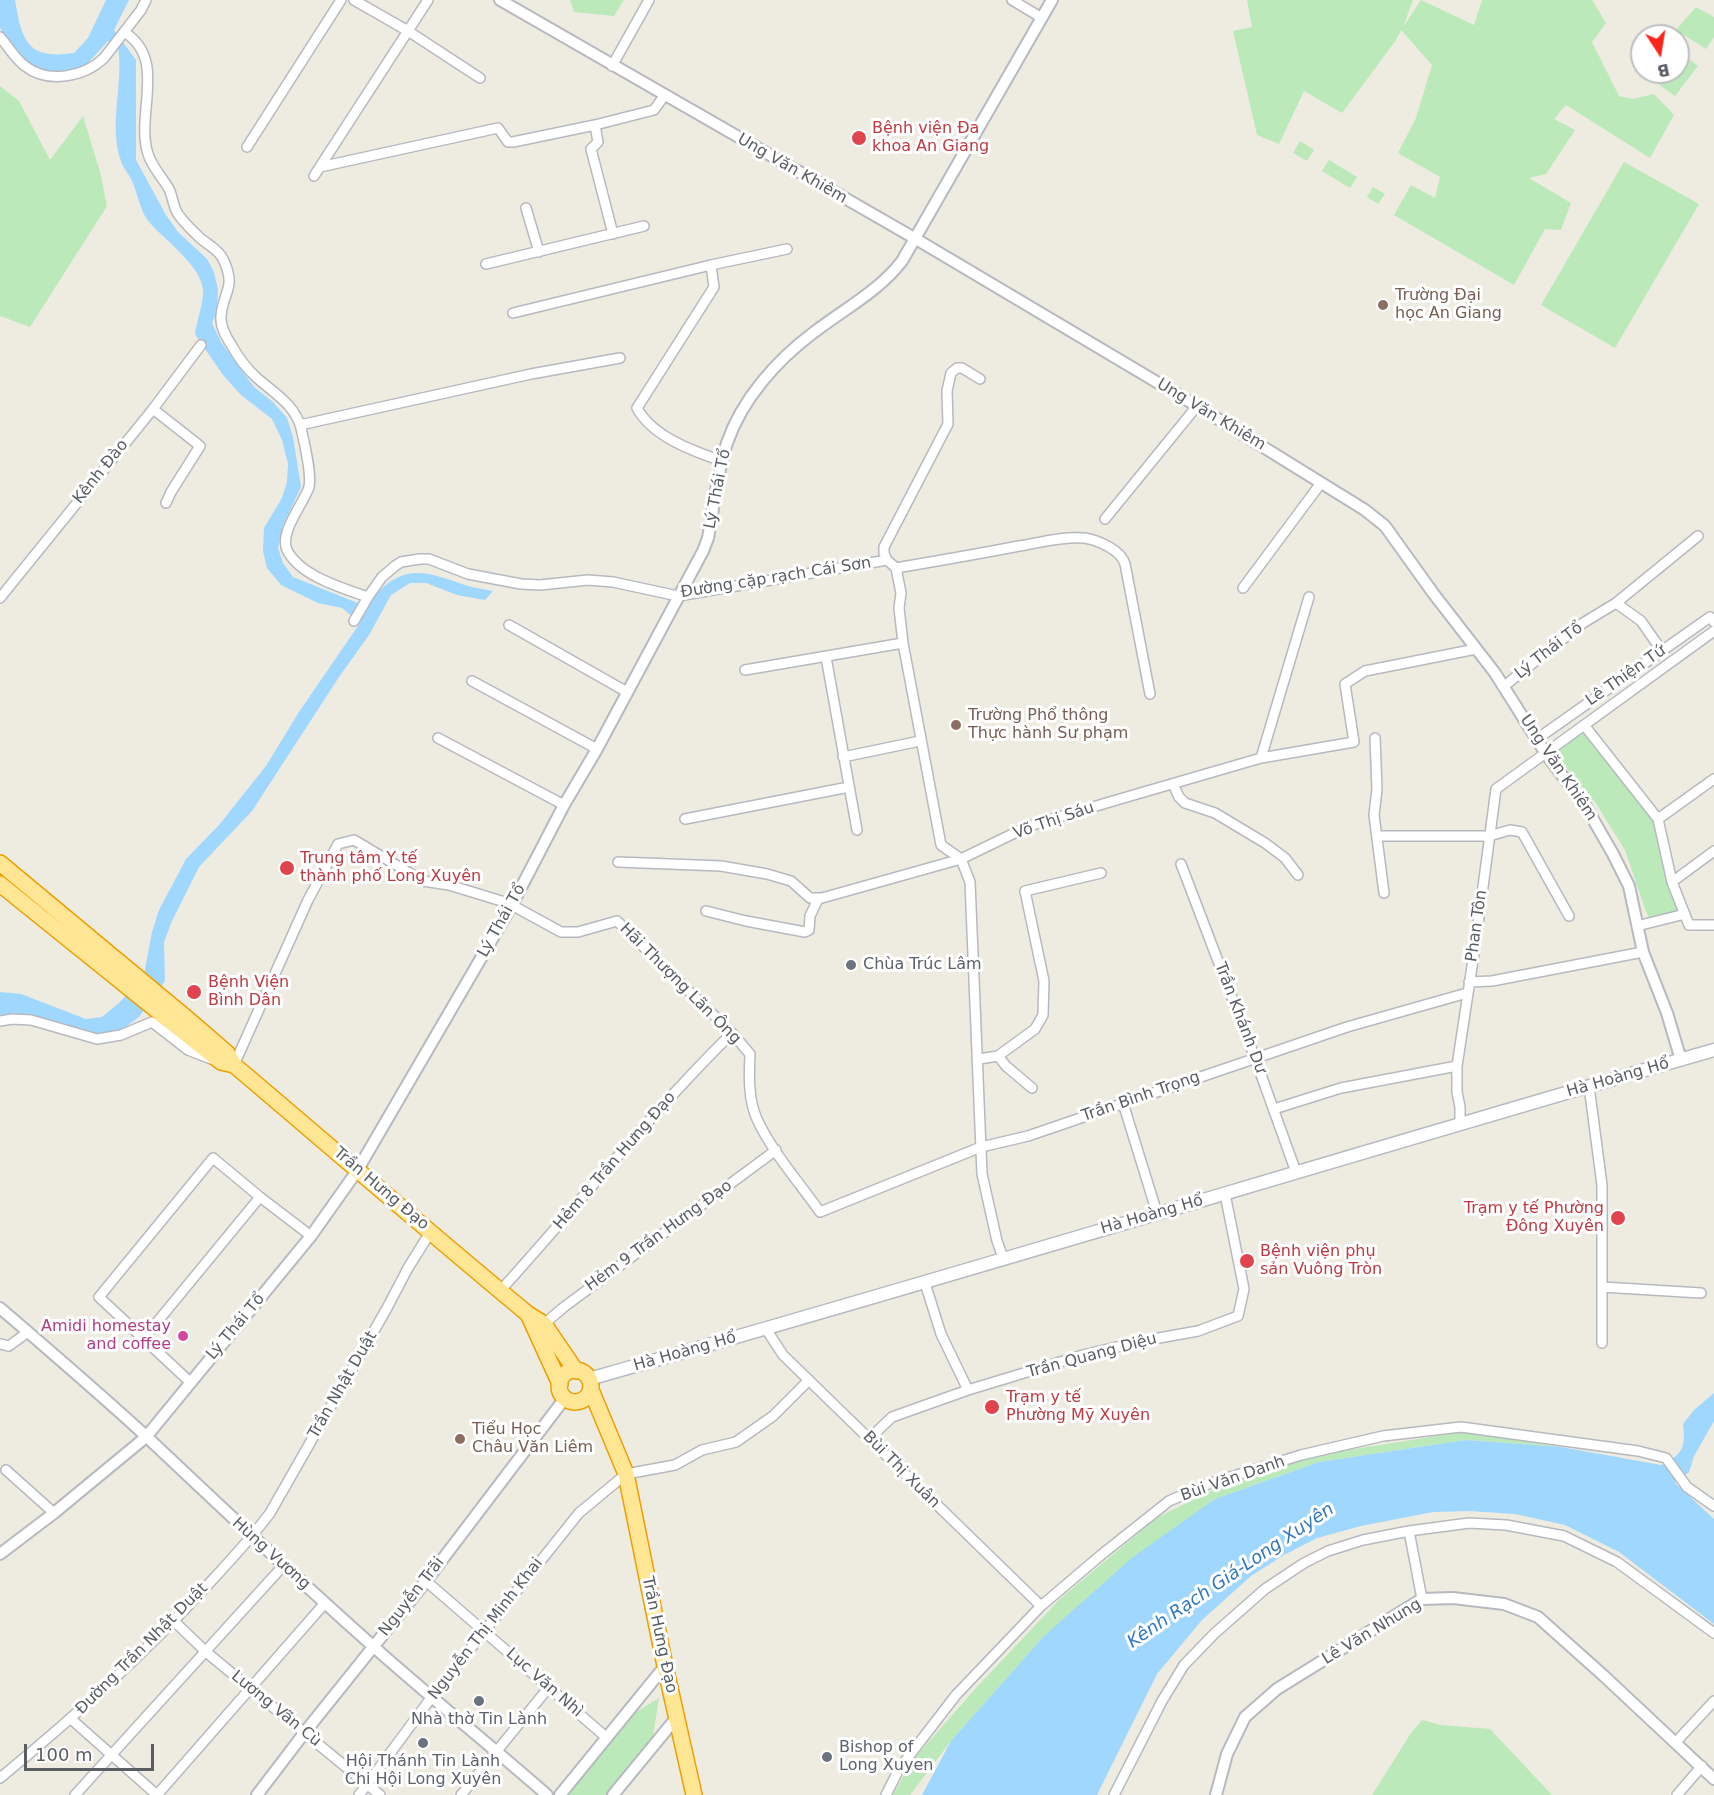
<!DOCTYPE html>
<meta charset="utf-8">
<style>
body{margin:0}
#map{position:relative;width:1714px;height:1795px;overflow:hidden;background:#eeebe0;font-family:"DejaVu Sans",sans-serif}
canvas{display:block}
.north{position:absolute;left:1630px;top:24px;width:60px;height:60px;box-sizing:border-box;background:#fff;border:2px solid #bdbfc1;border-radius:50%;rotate:168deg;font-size:16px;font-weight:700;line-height:24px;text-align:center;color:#595e63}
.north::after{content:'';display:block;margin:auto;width:21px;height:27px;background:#fb2619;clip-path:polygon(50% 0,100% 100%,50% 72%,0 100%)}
.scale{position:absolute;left:24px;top:1744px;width:130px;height:27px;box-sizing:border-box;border:3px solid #595e63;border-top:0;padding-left:8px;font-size:18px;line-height:21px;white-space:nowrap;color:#595e63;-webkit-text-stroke:4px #fff;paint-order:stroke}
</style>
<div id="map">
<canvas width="1714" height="1795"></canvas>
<div class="north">B</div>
<div class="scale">100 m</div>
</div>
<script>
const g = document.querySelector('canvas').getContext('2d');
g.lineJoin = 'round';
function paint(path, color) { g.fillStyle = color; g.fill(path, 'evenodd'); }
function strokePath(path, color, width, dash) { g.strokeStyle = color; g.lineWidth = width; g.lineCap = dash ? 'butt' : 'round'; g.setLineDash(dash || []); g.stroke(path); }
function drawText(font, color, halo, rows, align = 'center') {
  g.font = font + ' "DejaVu Sans",sans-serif'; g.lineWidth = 6; g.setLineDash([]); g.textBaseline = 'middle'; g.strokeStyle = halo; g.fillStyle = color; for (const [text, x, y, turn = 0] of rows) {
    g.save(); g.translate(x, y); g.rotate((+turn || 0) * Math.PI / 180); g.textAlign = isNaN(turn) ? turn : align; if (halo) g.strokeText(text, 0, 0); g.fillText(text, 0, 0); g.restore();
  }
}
paint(new Path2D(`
 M570,0h54l-10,16 -40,-4z
 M1247,0h166l-10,27 18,-27 53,25 8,-25h110l14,23 -14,19 27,54 14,3 21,-5 20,21 -24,43 -84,-53 -12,14 21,11 -29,44 -17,4 42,25 -10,27 -16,-1 -31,56 -120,-70 17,-30 24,13 5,-21 -42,-24 18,-35 16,-53 -31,-35 -5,10 -54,73 -38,-22 -25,53 -22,-9 -24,-104 19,-4z
 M1696,7l18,10v20l-8,12 -30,-19z
 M1678,51l20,15 -23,30 -28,-20 -1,-4h32z
 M0,86l19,15 31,59 33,-44 17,56 7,34 -77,121 -30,-11z
 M1300,141l14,9 -7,11 -14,-8z
 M1329,160l28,17 -7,11 -28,-17z
 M1624,162l75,42 -84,144 -74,-43z
 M1373,187l12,7 -7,10 -11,-7z
 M1584,725l74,94 27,95 -34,8 -6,-13 -20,-59 -30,-48 -44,-52z
 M1463,1432l98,15 -95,-7 -147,22 -104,37 -172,138 -92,104 -41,54h-17l19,-34 63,-72 86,-91 97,-81 53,-26 104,-36z
 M659,1698l-8,50 -38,47h-51l58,-73z
 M1422,1720l19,5 49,4 62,66h-180l39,-62z`), '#bbe9ba');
paint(new Path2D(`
 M0,0h15c7,41 12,60 59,53l14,-15 18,-38h23l-15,30 22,30v100l30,55 12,17 29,27 7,13 4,18 -1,22 -5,11 9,19 33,45 19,15 14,16 6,19 8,50 -18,38 -5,23 5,15 10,14 72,29c9,-8 17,-20 28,-26 25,-15 48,-2 72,5 9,3 19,4 28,6l-8,9 -28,-5 -31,-12h-16l-19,12 -22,40 -30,42 -87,134 -53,56 -27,54 -8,21 1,39 -26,36 -16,12 -18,6 -17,-2 -56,-15 -32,-2v-24l21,2 65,25 16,-2 17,-14 25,-28 8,-43 7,-22 27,-51 33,-34 47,-59 33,-54 61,-89 -18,-15 -24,-5 -37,-18 -14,-17 -4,-17 1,-23 18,-30 5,-16 1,-18 -6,-24 -10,-21 -31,-24 -18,-20 -28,-41c2,-15 11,-36 7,-49 -5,-22 -37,-45 -52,-62 -10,-11 -12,-29 -18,-42 -3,-7 -9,-13 -11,-20 -13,-36 3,-77 -3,-114l-10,-6 -21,23 -24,9 -17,-2 -18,-6 -14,-15 -14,-22z
 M1714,1393v28l-20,35 -5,16 -14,11 39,36v105l-95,-72 -54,-27 -50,-11 -45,-3 -37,1 -72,14 -44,12 -33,17 -33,21 -49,44 -45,54 -60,121h-175l29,-54 92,-104 90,-80 82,-58 104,-37 147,-22 95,7 100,18c21,-10 25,-17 22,-41l11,-14z`), '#9fd7ff');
const minor = new Path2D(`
 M354,0l54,31 72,47
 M1012,0l30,18
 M124,32c44,27 11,82 24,122 4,13 14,23 21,35 4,8 4,18 9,25 6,9 15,17 22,24 8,7 18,11 23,21 14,29 0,32 -2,57 -1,11 5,21 11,30 6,11 15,23 25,32 17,15 38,27 44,50 3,14 11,45 8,59 -5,16 -30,45 -22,63 13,26 55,38 81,47l-14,24
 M0,37c8,9 15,22 25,29 23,18 59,11 79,-8l37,-48 5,-10
 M612,66l37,-66
 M247,147l94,-147
 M320,167l178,-39 10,14h5l82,-17
 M314,176l114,-176
 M526,208l13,44
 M613,234l-22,-85 7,-7 -3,-17 59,-15 10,-14
 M486,264l158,-38
 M711,265l3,22 -77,121c15,28 55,43 85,53
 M513,313l198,-48 76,-16
 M153,409l47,37 -29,46 -5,11
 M300,425l231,-51 89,-16
 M1105,519l92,-113
 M887,560l-3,-7v-6l64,-123 -1,-33 4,-18 6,-5h5l18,11
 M896,568c41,-7 82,-14 123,-22 20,-3 44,-10 65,-8 14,2 37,12 41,26l25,130
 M1243,588l78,-105
 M368,597l14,-20 13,-11 6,-4 19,-3h9l39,15 53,10 19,1 48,-5 25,2 65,14 209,-36 9,8 5,25 -2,15 4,35 38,202 20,14
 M0,598l153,-189 48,-64
 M1616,603l25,18 21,30
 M509,625l118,67
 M826,657l31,173
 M745,670l158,-27
 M472,681l125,68
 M1503,687l80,-64 33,-20 82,-67
 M1584,725l74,94 14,63 17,43h25
 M438,738l126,67
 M1375,738l2,51 -3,26 10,78
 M1537,739l173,-122 4,5
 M843,757l77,-16
 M1261,758l48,-161
 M1173,784l6,13 6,6 30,10 50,30 20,15 13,17
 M685,819l164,-32
 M1658,819l56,-40
 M1377,836h112l21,-6 12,2 47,84
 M961,859l9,23 12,292 15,67 7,19
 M618,862l103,4 46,8 24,7 19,17h12l139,-39 68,-33 84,-25 148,-43 93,-16 -9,-58 20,-13 111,-22
 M1181,864l74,194 41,114
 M1672,882l42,-31
 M706,911l40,10 59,11 4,-2 1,-14 8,-17
 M1637,926l48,-12
 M1469,982l23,-1 151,-29
 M0,1021l12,-2 19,1 66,19 24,-4 31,-13 36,28 23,9
 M998,1056l8,10 26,22
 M979,1059l19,-3 37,-27 8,-14 1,-34 -19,-90 76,-18
 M234,1065l74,-165 30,-56 16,-4 69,41 26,4 59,18 53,29h17l39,-11 115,112 18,21c-1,20 -2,46 7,65 15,33 42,63 63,93l161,-65 47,-11 319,-109 120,-34
 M1589,1086l13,99v158
 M1123,1103l34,110
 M1274,1109l67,-21 116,-22
 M1460,1125v-18l-3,-15v-26l18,-119 21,-158 218,-158
 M925,1283l16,51 27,56
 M1602,1287l99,6
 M500,1291c78,-86 150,-177 232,-258
 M544,1324l20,-17 212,-157
 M766,1329l17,26 258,251
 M144,1338l116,-141
 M0,1344l9,2 19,-14
 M190,1382l-91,-85 114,-139 47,39 51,39
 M870,1438l22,-21 76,-27 115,-35 59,-14 56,-10 40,-15 6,-27 -19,-95
 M6,1470l48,43
 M1409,1531l13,68
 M426,1581l181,157
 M174,1621l32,31 174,143
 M71,1719l86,76
 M1675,1743l39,-42
 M0,1778c72,-59 141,-121 204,-189 23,-25 46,-49 66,-76l117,-205 21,-40 23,-37
 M75,1795l208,-229
 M157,1795l168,-192
 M359,1795l72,-97 148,-185 47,-39 49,-9 27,-15 34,-8 37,-26 36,-36
 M461,1795l88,-108
 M886,1795l13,-26 57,-74 85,-89 60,-51 68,-54 39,-17 93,-29 82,-19 78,-9 177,24 28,7 21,29 27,19
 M1114,1795l48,-94 22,-36 31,-32 50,-44 39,-26 24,-12 35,-11 46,-9 60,-8 37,2 58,11 53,26 97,71
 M1677,1795l25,-29`);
const tertiary = new Path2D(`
 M500,0l416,239 281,167 168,104 20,16 48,67 62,80 51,81 40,53 27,47 16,32 14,66 24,61 14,47
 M0,1308c49,42 99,85 147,129 75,71 150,142 227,210 57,51 116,98 173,148
 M0,1554l54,-41 92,-76 165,-201 46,-65 155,-266 52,-100 33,-56 106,-198 5,-13c6,-30 9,-67 19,-95 15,-44 50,-83 86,-110 31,-24 65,-41 89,-72l150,-261
 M257,1795l48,-63 121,-151 139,-183
 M560,1795l105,-129
 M613,1795l64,-78
 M1216,1795l11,-41 18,-37 32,-28 145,-90 31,-1 51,6 34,13 66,59 110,103`);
const secondary = new Path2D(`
 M589,1379c376,-106 750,-221 1125,-329`);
const trunk = new Path2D(`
 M0,863l190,158 37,32 7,12c98,83 195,167 294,249l16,10 32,47
 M0,884l221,178 13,3
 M528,1314l32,70
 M559 1386a16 16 0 1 1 32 0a16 16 0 1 1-32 0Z
 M591,1390l35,84 39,192 29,129`);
strokePath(minor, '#b6b9bf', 12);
strokePath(tertiary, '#b6b9bf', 14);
strokePath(secondary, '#b6bbc1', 15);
strokePath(trunk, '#ee9f00', 18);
strokePath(minor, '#fff', 9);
strokePath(tertiary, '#fff', 10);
strokePath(secondary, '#fff', 12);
strokePath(trunk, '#ffe695', 15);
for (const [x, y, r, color] of [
 [859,138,8,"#e0444e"],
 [1383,305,6,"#8d6e63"],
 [956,725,6,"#8d6e63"],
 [287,868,8,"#e0444e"],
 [851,965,6,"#6b7280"],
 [194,992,8,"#e0444e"],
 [1618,1218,8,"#e0444e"],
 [1247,1261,8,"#e0444e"],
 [183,1336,6,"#d1479c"],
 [992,1407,8,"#e0444e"],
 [460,1439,6,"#8d6e63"],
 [479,1701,6,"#6b7280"],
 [423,1743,6,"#6b7280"],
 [827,1757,6,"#6b7280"]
]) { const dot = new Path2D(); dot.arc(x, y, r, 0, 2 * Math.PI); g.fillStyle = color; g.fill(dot); strokePath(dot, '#fff', 2); }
drawText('16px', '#be3a42', '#fff', [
 ["Bệnh viện Đa",872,129],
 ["khoa An Giang",872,147],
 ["Trung tâm Y tế",300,859],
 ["thành phố Long Xuyên",300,877],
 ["Bệnh Viện",208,983],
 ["Bình Dân",208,1001],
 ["Trạm y tế Phường",1604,1209,"right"],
 ["Đông Xuyên",1604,1227,"right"],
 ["Bệnh viện phụ",1260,1252],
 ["sản Vuông Tròn",1260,1270],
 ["Trạm y tế",1006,1398],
 ["Phường Mỹ Xuyên",1006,1416]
], 'left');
drawText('16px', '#595e63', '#fff', [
 ["Ung Văn Khiêm",792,169,30],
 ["Ung Văn Khiêm",1211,415,31],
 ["Kênh Đào",101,472,-51],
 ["Lý Thái Tổ",718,489,-79],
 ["Đường cặp rạch Cái Sơn",776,578,-9],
 ["Lý Thái Tổ",1549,651,-38],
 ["Lê Thiện Tứ",1626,676,-35],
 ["Ung Văn Khiêm",1558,768,56],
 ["Võ Thị Sáu",1054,821,-19],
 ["Lý Thái Tổ",502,921,-61],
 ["Phan Tôn",1477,926,-82],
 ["Hãi Thượng Lãn Ông",680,984,45],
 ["Trần Khánh Dư",1240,1018,69],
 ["Hà Hoàng Hổ",1618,1078,-16],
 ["Trần Bình Trọng",1141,1097,-19],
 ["Hẻm 8 Trần Hưng Đạo",615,1161,-49],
 ["Trần Hưng Đạo",381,1189,40],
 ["Hà Hoàng Hổ",1152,1215,-16],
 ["Hẻm 9 Trần Hưng Đạo",659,1236,-36],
 ["Lý Thái Tổ",236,1327,-50],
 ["Hà Hoàng Hổ",685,1352,-16],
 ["Trần Quang Diệu",1092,1356,-15],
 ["Trần Nhật Duật",343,1385,-60],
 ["Bùi Thị Xuân",901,1470,45],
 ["Bùi Văn Danh",1233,1479,-19],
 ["Hùng Vương",271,1554,42],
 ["Nguyễn Trãi",412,1597,-52],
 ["Nguyễn Thị Minh Khai",486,1629,-52],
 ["Lê Văn Nhung",1372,1632,-31],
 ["Trần Hưng Đạo",659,1635,78],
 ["Đường Trần Nhật Duật",142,1649,-45],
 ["Lục Văn Nhì",544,1683,41],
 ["Lương Vãn Cù",276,1709,39]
]);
drawText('16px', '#785e54', '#fff', [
 ["Trường Đại",1395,296],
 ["học An Giang",1395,314],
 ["Trường Phổ thông",968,716],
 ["Thực hành Sư phạm",968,734],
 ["Tiểu Học",472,1430],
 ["Châu Văn Liêm",472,1448]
], 'left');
drawText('16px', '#5b616d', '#fff', [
 ["Chùa Trúc Lâm",863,965],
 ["Nhà thờ Tin Lành",479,1720,"center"],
 ["Bishop of",839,1748],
 ["Long Xuyen",839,1766],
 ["Hội Thánh Tin Lành",423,1762,"center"],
 ["Chi Hội Long Xuyên",423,1780,"center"]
], 'left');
drawText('16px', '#b23c85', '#fff', [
 ["Amidi homestay",171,1327],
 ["and coffee",171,1345]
], 'right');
drawText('italic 18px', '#3278bc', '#fff', [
 ["Kênh Rạch Giá-Long Xuyên",1231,1576,-34]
]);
</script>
